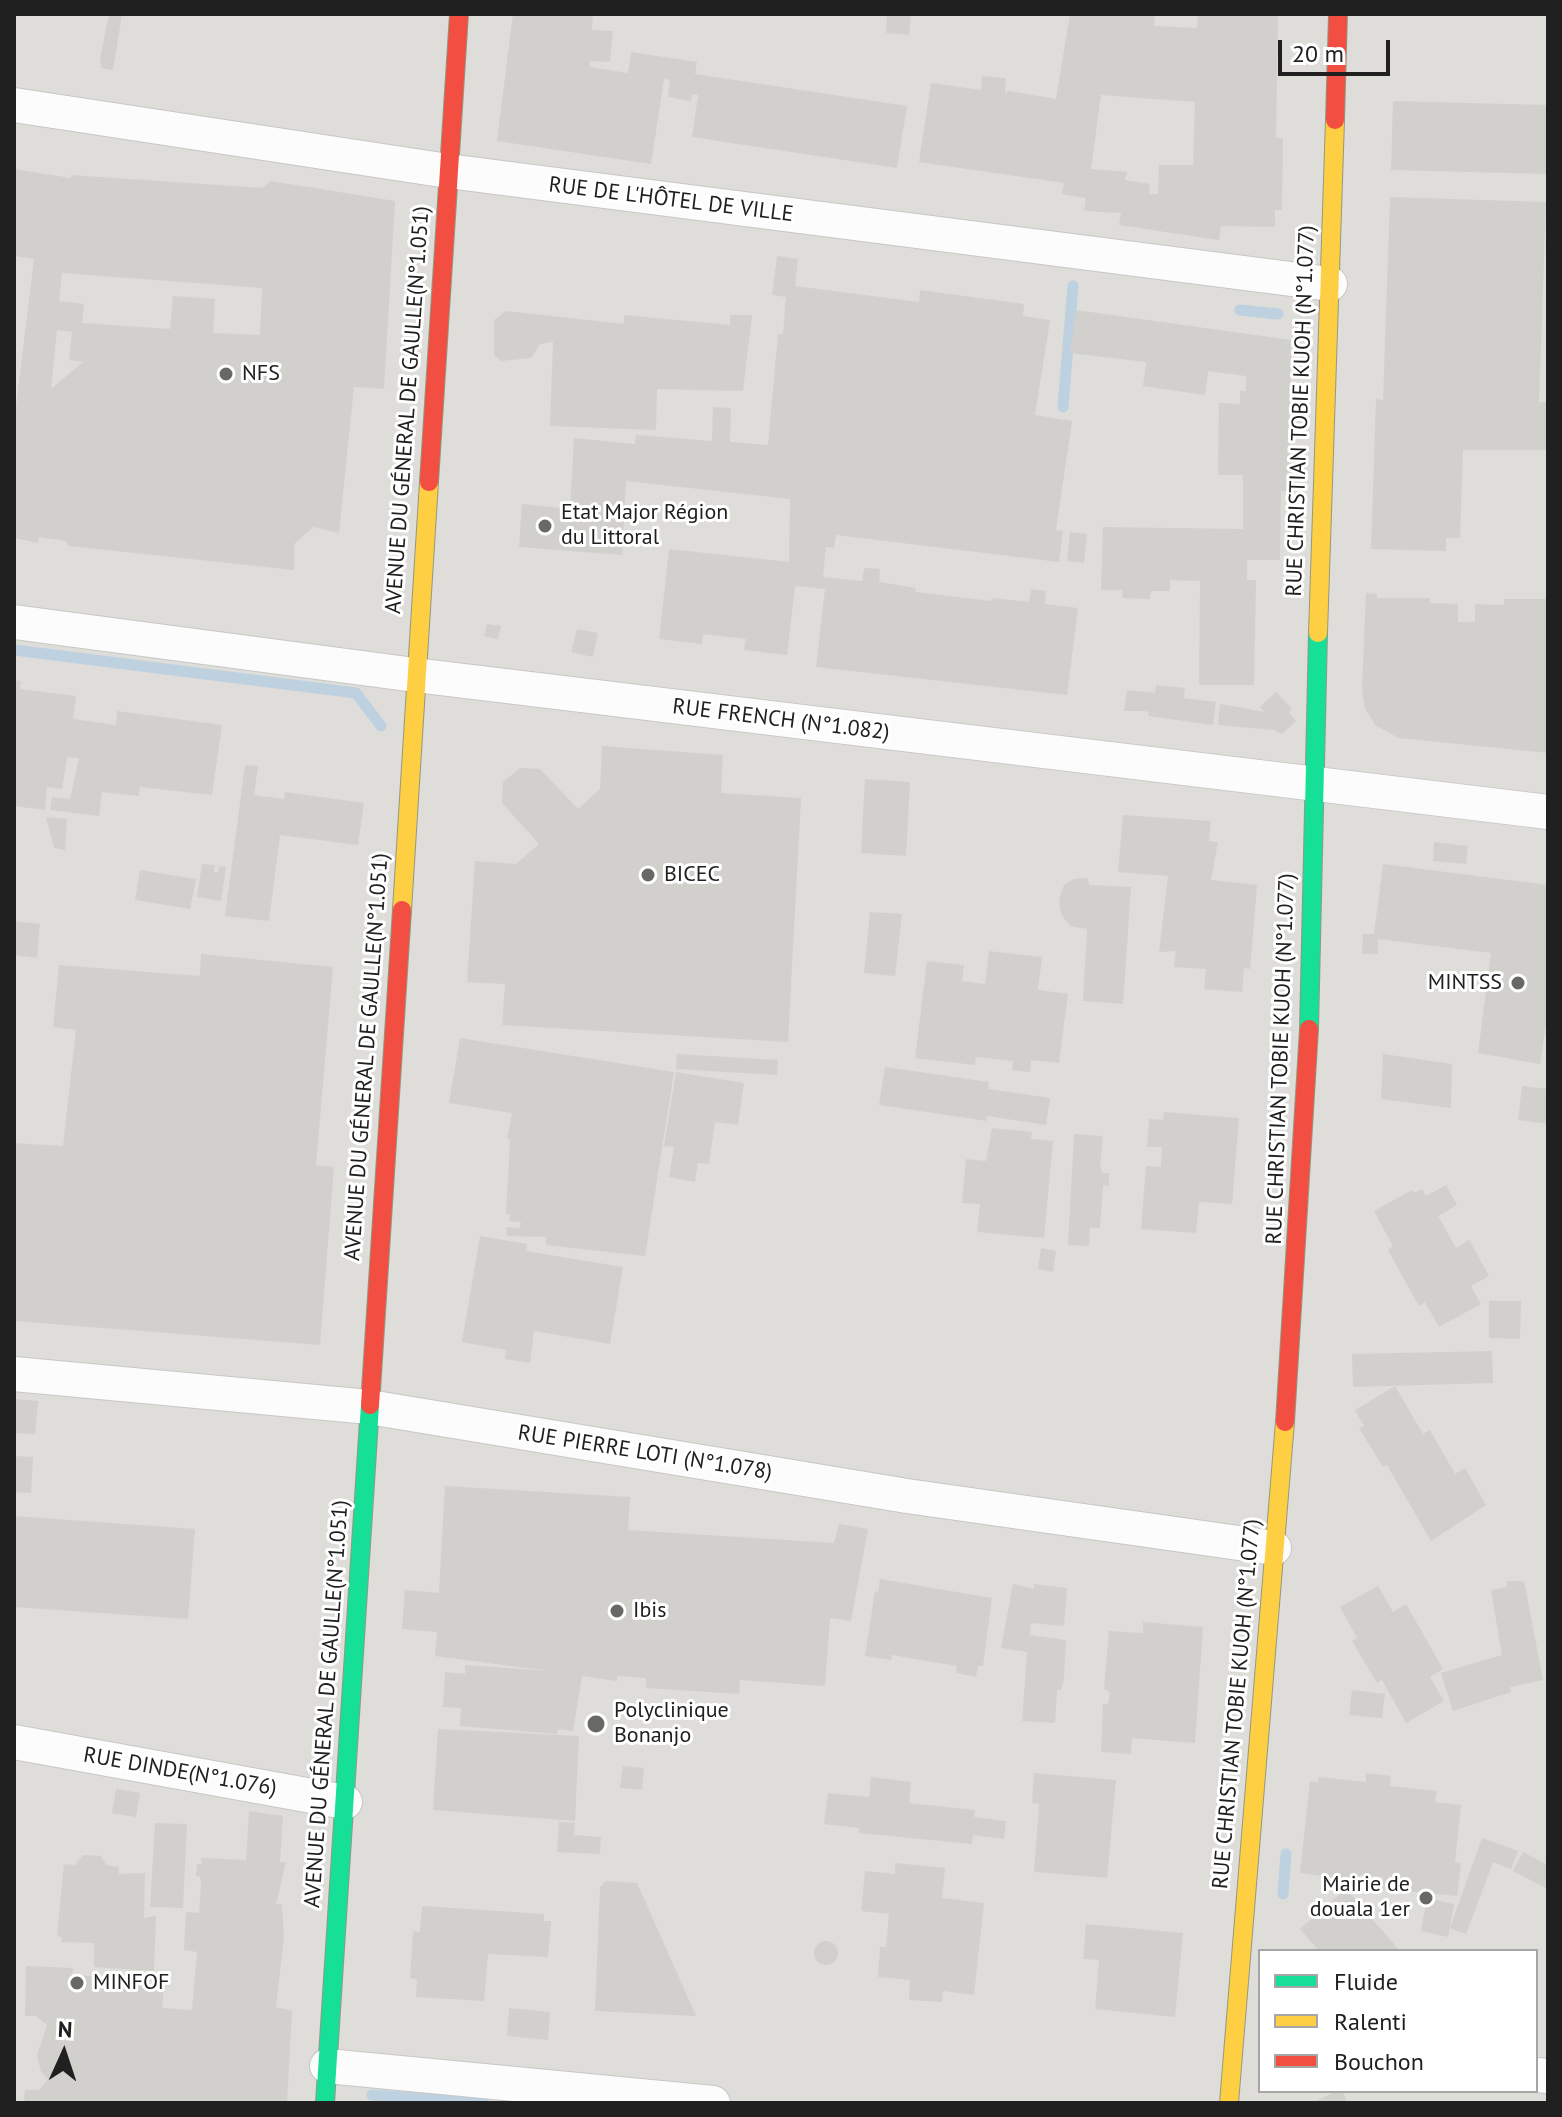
<!DOCTYPE html>
<meta charset="utf-8">
<style>
body{margin:0}
#map{position:relative;width:1562px;height:2117px;overflow:hidden;background:#efeee9;font-family:"PT Sans",sans-serif}
canvas{display:block}
.frame{position:absolute;inset:0;border:16px solid #202020;pointer-events:none}
.legend{position:absolute;left:1258px;top:1949px;width:280px;height:144px;box-sizing:border-box;background:#fff;border:2px solid #a6a6a6;margin:0;padding:10px 14px;list-style:none;font-size:24px;color:#202020}
.legend li{display:flex;align-items:center;gap:16px;height:40px}
.legend b{width:40px;border:2px solid #a6a6a6}
.north{position:absolute;left:24px;top:2013px;width:80px;height:80px;-webkit-text-stroke:6px #fff;paint-order:stroke;rotate:3deg;font-size:22px;font-weight:700;line-height:32px;text-align:center;color:#202020}
.north::after{content:'';display:block;margin:auto;width:28px;height:36px;background:#202020;clip-path:polygon(50% 0,100% 100%,50% 72%,0 100%)}
.scale{position:absolute;left:1278px;top:40px;width:112px;height:36px;box-sizing:border-box;border:4px solid #202020;border-top:0;padding-left:10px;font-size:24px;line-height:28px;white-space:nowrap;color:#202020;-webkit-text-stroke:6px #fff;paint-order:stroke}
</style>
<div id="map">
<canvas width="1562" height="2117"></canvas>
<div class="frame"></div>
<ul class="legend">
<li><b style="height:10px;background:#16e098"></b>Fluide</li>
<li><b style="height:10px;background:#ffcf43"></b>Ralenti</li>
<li><b style="height:10px;background:#f24e42"></b>Bouchon</li>
</ul>
<div class="north">N</div>
<div class="scale">20 m</div>
</div>
<script>
const g = document.querySelector('canvas').getContext('2d');
g.lineJoin = 'round';
function paint(path, color) { g.fillStyle = color; g.fill(path, 'evenodd'); }
function strokePath(path, color, width, dash) { g.strokeStyle = color; g.lineWidth = width; g.lineCap = dash ? 'butt' : 'round'; g.setLineDash(dash || []); g.stroke(path); }
function drawText(font, color, halo, rows, align = 'center') {
  g.font = font + ' "PT Sans",sans-serif'; g.lineWidth = 6; g.setLineDash([]); g.textBaseline = 'middle'; g.strokeStyle = halo; g.fillStyle = color; for (const [text, x, y, turn = 0] of rows) {
    g.save(); g.translate(x, y); g.rotate((+turn || 0) * Math.PI / 180); g.textAlign = isNaN(turn) ? turn : align; if (halo) g.strokeText(text, 0, 0); g.fillText(text, 0, 0); g.restore();
  }
}
paint(new Path2D(`
 M14,14h1534v2089h-1534zM1260,1951h276v140h-276z`), '#deddda');
strokePath(new Path2D(`
 M1240,310l38,4
 M1063,407l10,-121
 M14,650l342,43 25,33
 M1283,1894l3,-40
 M372,2095l112,8`), '#bdd1e1', 11);
paint(new Path2D(`
 M109,14h13l-9,56 -12,-2 -1,-9z
 M513,14h80l-1,16 21,1 -3,31 -20,-1v6l38,6 3,-21 66,10 -2,12 212,32 -10,62 -205,-31 6,-42 -6,-1 -1,7 -23,-4 2,-17 -6,-1 -13,85 -154,-23z
 M887,14h24l-2,21 -23,-2z
 M1070,14h85l-1,12 43,2 1,-14h80l-2,124h7l-1,72h-7v17l-54,-1 -2,14 -100,-15 2,-12 -37,-2 2,-13 -24,-4 2,-11 -145,-21 12,-79 50,7 1,-14 24,2 -1,16 3,-3 48,8zM1101,95l94,7 -2,63h-34l-1,29h-9l1,-10 -25,-4 2,-8 -36,-3z
 M1393,101l155,4v69l-157,-4z
 M14,169l57,9v-3l191,13 9,-7 124,20 -11,188 -30,-2 -15,146 -26,-6 -19,17v26l-225,-24 -4,-5 -26,-4 -1,6 -24,-5v-115l20,-164 -20,-3zM62,273l200,15 -2,47 -47,-2 2,-34 -42,-3 -3,33 -88,-6 2,-19 -25,-3zM57,330l15,2 -3,28 14,2 -32,27z
 M1390,197l156,5 -7,200h9v48h-85l-3,88h-14v13l-75,-2 5,-150 7,1z
 M777,256l21,3 -3,27 124,16 1,-12 104,14 -1,12 27,4 -15,95 37,6 -16,109 7,1 -4,31 -223,-27 -2,13 -8,-1 -3,30 39,4 2,-13 16,1 -1,13 37,6 -1,4 76,9 1,-3 37,4 2,-13 15,2 -1,13 33,4 -11,87 -251,-28 9,-78 -30,-3 -8,69 -43,-5 2,-11 -43,-5 -1,10 -43,-5 10,-90 120,13 1,-63 -164,-18 -4,74 -103,-8 3,-43 48,5 4,-71 61,6 1,-9 76,6 1,-34 18,1 -1,34 38,3 10,-111h5l3,-37 -14,-2z
 M1076,310l215,30 -2,152 -8,-1 -1,69h-33v20h9l-2,105h-55l1,-104 -30,-1v11h-19l-1,8 -28,-1 1,-8h-22l2,-63 140,2v-54h-25l1,-72 21,1v-13h6v-15l-38,-5 -3,24 -62,-9 3,-24 -76,-9z
 M506,311l118,13v-9l106,10v-10h22l-9,76 -86,-2 -1,41 -106,-4 3,-84 -13,2 -9,14 -30,3 -7,-6v-35z
 M1070,532l17,2 -3,29 -17,-2z
 M1366,593l11,1v4h53v5l28,1v18h17v-18l29,1v-6h44v154l-149,-15 -23,-12 -11,-17 -3,-19z
 M487,624l14,2 -3,13 -14,-3z
 M577,629l21,4 -5,24 -22,-5z
 M14,680l7,1 -1,8 56,7 -3,23 43,6 1,-14 105,14 -10,70 -72,-8 -1,9 -37,-4 -3,24 -49,-6 2,-13 18,2 9,-41 -12,-1 -5,32 -15,-2 -2,23 -31,-4z
 M1156,685l29,3 -1,10 32,4 -3,23 -65,-9 1,-4 -5,-1h-20l3,-21 28,3z
 M1276,692l16,17 -3,3 7,9 -14,13 -9,-4 -55,-5 2,-21 45,8 -5,-5z
 M602,746l121,9 -2,38 80,5 -13,244 -286,-17 3,-41 -38,-2 8,-121 41,3 23,-20 -37,-41 1,-21 17,-14 20,1 38,40 22,-20z
 M245,765l13,1 -4,29 30,4 1,-7 79,11 -6,42 -78,-10 -11,86 -44,-5z
 M865,779l45,3 -4,74 -45,-3z
 M1123,815l88,6 -2,20 9,1 -7,38 46,5 -7,84 -6,-1 -2,24 -38,-3 2,-20 -32,-2 2,-16 -17,1 9,-76 -50,-4z
 M46,817l21,2 -2,31 -11,-2z
 M1434,842l34,4 -2,18 -33,-3z
 M202,864l13,1 -1,7h4l1,-6 7,1 -5,34 -24,-4z
 M1383,864l165,21v128l-8,51 -62,-11 13,-100 -113,-14v15h-16l1,-20h11z
 M140,870l56,9 -6,30 -55,-9z
 M1088,878l1,7 42,2 -8,117 -40,-3 4,-72 -17,-3 -9,-12 -2,-15 5,-14 10,-6z
 M870,912l32,2 -7,62 -31,-3z
 M14,921l26,3 -3,34 -23,-3z
 M989,951l53,6 -4,33 30,4 -9,69 -28,-3 -1,12 -18,-2 1,-9 -37,-4 -1,8 -60,-7 12,-97 37,4 -2,16 23,3z
 M201,954l132,13 -17,198 18,2 -14,178 -306,-24v-178l49,3 13,-116 -23,-3 6,-62 141,11z
 M460,1038l214,34 -29,184 -99,-11v-8l-39,-1 -1,-9 14,1 1,-6 -12,-1 1,-7h-4l4,-75h-3l5,-26 -63,-10z
 M677,1054l101,6 -1,15 -101,-6z
 M1383,1054l69,10 -1,44 -70,-9z
 M885,1067l104,15 -1,7 62,9 -4,27 -59,-9v5l-108,-16z
 M676,1072l68,11 -6,42 -23,-3 -6,42 -11,-1 -3,19 -26,-5 5,-30 -10,-1z
 M1522,1086l26,3v35l-30,-4z
 M1164,1112l75,6 -7,86 -33,-2 -3,31 -55,-4 5,-63 15,1 1,-20h-15l2,-28 14,1z
 M992,1128l40,4 -1,7 22,2 -9,97 -67,-6 3,-28 -18,-1 4,-44 20,2z
 M1074,1134l29,2 -3,31 3,6h6v13l-6,-1 -3,43h-10l-1,18 -21,-1z
 M1446,1185l11,20 -19,11 18,32 13,-8 20,36 -18,10 10,18 -42,23 -14,-25 -6,4 -31,-56 5,-4 -19,-35 38,-21 2,3 8,-4 4,7z
 M480,1236l47,8 -1,7 97,16 -13,77 -76,-13 -4,32 -25,-4 1,-9 -44,-8z
 M1041,1248l15,3 -3,21 -15,-3z
 M1489,1301h32l-1,38 -31,-1z
 M1492,1351l1,32 -140,4 -1,-33z
 M1395,1386l28,48 7,-4 25,44 10,-6 21,37 -55,36 -44,-76 -4,2 -24,-39 5,-2 -9,-16z
 M14,1399l24,2 -3,33 -21,-1z
 M14,1456l19,1 -2,36 -17,-1z
 M445,1486l185,11 -2,33 206,13 5,-19 29,5 -17,92 -21,-3 -5,68 -85,-6 -1,14 -93,-6v-10l-29,-2v5l-35,-5 -9,55 -15,-2 -1,5 -97,-8 1,-18 -18,-1 2,-35 20,2v-9l84,6 -114,-15 2,-24 -35,-3 3,-39 34,3z
 M14,1516l181,13 -7,90 -174,-12z
 M880,1579l112,19 -9,68h-5l-2,11 -20,-4 1,-7 -65,-11 -1,5 -26,-4 10,-65 3,1z
 M1507,1581h17l19,99 -33,7 1,5 -58,19 -12,-38 61,-18 -11,-65 16,-3z
 M1013,1584l21,5v-5l33,4 -3,38 -33,-3 -1,12 36,5 -2,39 -3,11h-4l-2,33 -33,-2 5,-69 -26,-4z
 M1378,1586l15,26 13,-8 37,65 -13,8 14,24 -38,22 -24,-43 -5,3 -25,-42 5,-3 -17,-31z
 M1143,1622l60,5 -8,116 -63,-5 -1,16 -30,-2 2,-48h5l2,-12 -6,-3 5,-58 34,2z
 M1352,1690l33,4 -3,24 -33,-3z
 M438,1729l141,7 -4,85 -142,-11z
 M623,1766l21,2 -2,22 -22,-2z
 M1034,1773l82,7 -9,98 -73,-6 5,-68 -7,-1z
 M1366,1773l25,3 -1,10 47,5 -2,11 26,3 -6,57 6,1 -4,33 -75,-7 1,-12 -23,-2 -1,6 -59,-8 10,-92 8,1 1,-5 47,5z
 M871,1777l40,5 -2,21 66,7 -1,7 32,4 -2,18 -31,-4 -1,9 -113,-11v-5l-35,-4 4,-31 41,4z
 M116,1789l24,4 -4,24 -24,-4z
 M249,1811l34,5 -3,46h6l-10,42h6l2,32 -8,71 16,4 -5,92h-263l1,-13h14l9,-11 -7,-7 -4,-17 10,-30 -11,-9h-11l1,-50 47,2 -1,7 57,3 -1,8 36,1 -2,21 30,2 5,-58 -13,-2 2,-38 13,1 2,-27 -1,-9 -4,-1 1,-12h5l-1,-6 45,2z
 M559,1822l16,1 -1,12 27,2 -1,17 -43,-2z
 M155,1823l32,1 -4,84 -33,-1z
 M1482,1838l36,13 -7,18 -18,-7 -27,72 -16,-6z
 M1523,1852l25,13v24l-35,-18z
 M83,1855l18,1 5,9 13,2v7l26,-1 -1,45 12,-2 -2,55 -60,-4v-24l-33,-1 1,-5 -5,-1 7,-72 11,1z
 M895,1863l50,5 -3,30 42,5 -10,92 -31,-4 -1,11 -33,-2 1,-20 -32,-3 2,-30h6l3,-33 -28,-3 4,-40 30,3z
 M606,1881l31,2 59,133 -101,-5 5,-124z
 M1346,1889l54,62h-81l-19,-22z
 M1427,1898l27,6 -6,33 -27,-6z
 M422,1906l122,8v7h7l-3,36 -60,-3 -4,47 -68,-4 1,-18 -7,-1 3,-47 7,1z
 M1086,1924l97,9 -8,84 -80,-8 4,-49 -16,-1z
 M814 1953a12 12 0 1 1 24 0a12 12 0 1 1-24 0Z
 M509,2008l41,4 -2,28 -41,-4z
 M1336,2091h6l6,12h-35z`), '#d1d0cc');
const street = new Path2D(`
 M14,105l434,66 882,113
 M14,622l401,53 1133,137
 M14,1374l355,33 538,89 367,52
 M14,1742l331,60
 M327,2066l386,37
 M1536,2075l12,1`);
const fast = new Path2D(`
 M1309,1029l9,-396
 M325,2103l45,-698`);
const slow = new Path2D(`
 M1318,633l17,-513
 M402,910l27,-428
 M1229,2103l56,-681`);
const jam = new Path2D(`
 M1335,120l3,-106
 M429,482l30,-468
 M370,1405l32,-495
 M1285,1422l24,-393`);
strokePath(street, '#c7c7c5', 36);
strokePath(fast, '#929980', 20);
strokePath(slow, '#929980', 20);
strokePath(jam, '#929980', 20);
strokePath(street, '#fdfcfc', 34);
strokePath(fast, '#16e098', 18);
strokePath(slow, '#ffcf43', 18);
strokePath(jam, '#f24e42', 18);
for (const [x, y, r, color] of [
 [226,374,8,"#686866"],
 [545,526,8,"#686866"],
 [648,875,8,"#686866"],
 [1518,983,8,"#686866"],
 [617,1611,8,"#686866"],
 [596,1724,10,"#686866"],
 [1426,1898,8,"#686866"],
 [77,1983,8,"#686866"]
]) { const dot = new Path2D(); dot.arc(x, y, r, 0, 2 * Math.PI); g.fillStyle = color; g.fill(dot); strokePath(dot, '#fff', 3); }
drawText('22px', '#202020', '#fff', [
 ["RUE DE L'HÔTEL DE VILLE",671,200,7],
 ["AVENUE DU GÉNERAL DE GAULLE(N°1.051)",408,410,-86],
 ["RUE CHRISTIAN TOBIE KUOH (N°1.077)",1301,411,-88],
 ["RUE FRENCH (N°1.082)",781,720,7],
 ["AVENUE DU GÉNERAL DE GAULLE(N°1.051)",367,1057,-86],
 ["RUE CHRISTIAN TOBIE KUOH (N°1.077)",1281,1059,-88],
 ["RUE PIERRE LOTI (N°1.078)",645,1453,9],
 ["AVENUE DU GÉNERAL DE GAULLE(N°1.051)",327,1704,-86],
 ["RUE CHRISTIAN TOBIE KUOH (N°1.077)",1237,1704,-85],
 ["RUE DINDE(N°1.076)",180,1772,10]
]);
drawText('22px', '#202020', '#fff', [
 ["NFS",242,374],
 ["Etat Major Région",561,513],
 ["du Littoral",561,538],
 ["BICEC",664,875],
 ["MINTSS",1502,983,"right"],
 ["Ibis",633,1611],
 ["Polyclinique",614,1711],
 ["Bonanjo",614,1736],
 ["Mairie de",1410,1885,"right"],
 ["douala 1er",1410,1910,"right"],
 ["MINFOF",93,1983]
], 'left');
</script>
